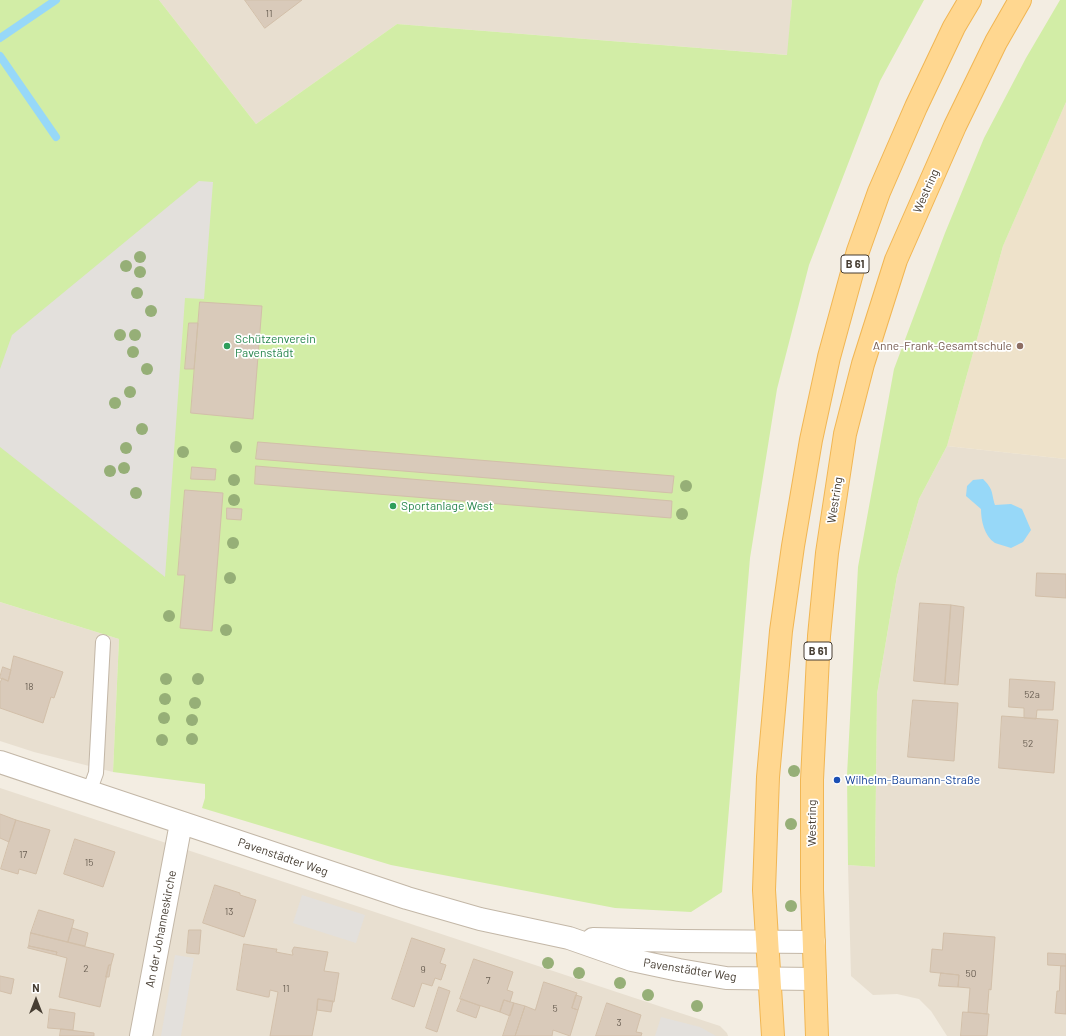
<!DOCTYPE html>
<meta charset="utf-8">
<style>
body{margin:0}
#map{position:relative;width:1066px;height:1036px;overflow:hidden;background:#f3ede2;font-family:Barlow,sans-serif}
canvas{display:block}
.north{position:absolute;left:16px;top:980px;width:40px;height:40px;-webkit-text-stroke:3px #fff;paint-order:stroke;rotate:0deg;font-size:11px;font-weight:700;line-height:16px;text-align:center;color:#463d32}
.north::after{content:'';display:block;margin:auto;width:14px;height:18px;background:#463d32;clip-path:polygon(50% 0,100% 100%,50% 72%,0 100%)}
</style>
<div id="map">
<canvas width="1066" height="1036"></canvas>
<div class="north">N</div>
</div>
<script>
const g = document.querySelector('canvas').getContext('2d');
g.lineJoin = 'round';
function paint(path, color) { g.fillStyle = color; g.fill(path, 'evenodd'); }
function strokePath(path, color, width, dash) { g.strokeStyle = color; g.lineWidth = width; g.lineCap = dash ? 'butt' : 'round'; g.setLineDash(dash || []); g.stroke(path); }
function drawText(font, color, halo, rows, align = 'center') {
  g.font = font + ' Barlow,sans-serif'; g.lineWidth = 3.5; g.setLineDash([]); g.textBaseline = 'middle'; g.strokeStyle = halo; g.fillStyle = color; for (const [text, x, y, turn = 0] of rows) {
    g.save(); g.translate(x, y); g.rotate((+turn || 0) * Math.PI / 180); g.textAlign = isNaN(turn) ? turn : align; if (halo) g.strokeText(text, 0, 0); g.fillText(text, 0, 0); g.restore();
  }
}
paint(new Path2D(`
 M159,0h633l-4,55 -391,-31 -141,100z
 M947,446l119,13v577h-119l-16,-25 -12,-12 -22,-5 -24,1 -22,-19 -3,-111 27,2 2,-173 20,-118 22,-77z
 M0,602l119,37 -6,133 -79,-20 -34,-11z
 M0,788l668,221 52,17 7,7 1,3h-728z`), '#e8dfd0');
paint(new Path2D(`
 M1066,102v357l-119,-13 56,-200z`), '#eee2ca');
paint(new Path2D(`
 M0,0h159l97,124 141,-100 390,31 5,-55h132l-44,81 -71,184 -32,124 -27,169 -28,334 -31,20 -76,-4 -224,-43 -189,-57 3,-10v-14l-92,-12 6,-133 -119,-37z
 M1060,0h6v102l-63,144 -56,200 -28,53 -22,77 -20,118 -2,173 -27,-2 -1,-90 11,-208 36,-198 51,-136 39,-95 42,-80z`), '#d2eda6');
paint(new Path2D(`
 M199,181l14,1 -9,117 -19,-1 -20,279 -165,-130v-78l12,-34z
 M302,895l63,20 -9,28 -63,-20z
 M175,955l19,3 -13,78h-20z
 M661,1017l39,10 16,9h-61z`), '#e3e0dc');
paint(new Path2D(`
 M983,479c11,11 8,13 12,26l16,-1 11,5 9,21 -8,12 -12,6c-5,-2 -11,-3 -16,-5 -11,-7 -14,-23 -14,-34l-15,-13 1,-10 6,-6z`), '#97d8f8');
strokePath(new Path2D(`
 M0,38l56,-38
 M0,56l56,81`), '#97d8f8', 8);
const building = new Path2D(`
 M245,0h57l-37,28z
 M200,302l62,4 -9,113 -62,-6z
 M189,323h9l-4,46h-9z
 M258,442l416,34 -2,17 -416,-34z
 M256,466l416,35 -1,17 -416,-34z
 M192,467l24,2 -1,11 -24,-1z
 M185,490l38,3 -11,138 -32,-3 5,-53h-7z
 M227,508l15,1 -1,11 -14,-1z
 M1037,573l29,1v24l-30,-2z
 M920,603l31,2 -6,79 -31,-3z
 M951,605l13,2 -6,78 -13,-1z
 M14,656l49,16 -9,26 -3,-1 -8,26 -43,-15v-25l2,-5 6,3z
 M3,667l8,3 -3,11 -8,-3z
 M1010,679l45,3 -2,28h-16l-1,9 -12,-1v-10l-15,-1z
 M913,700l45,3 -4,58 -46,-4z
 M1002,716l56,4 -4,53 -55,-5z
 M0,814l16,6 -7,22 -9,-4z
 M16,820l34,10 -14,44 -17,-5 -1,5 -17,-5z
 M75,839l40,13 -12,35 -39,-13z
 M215,885l25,8v2l16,5 -12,37 -41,-14z
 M39,910l35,10 -6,22 -37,-9z
 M72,928l16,5 -3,13 -17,-4z
 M189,930h12l-2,24 -12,-1z
 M31,933l83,21 -3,11h-2l-9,42 -41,-10 8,-39 -11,-3 1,-3 -28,-6z
 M944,933l51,4 -4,53 -2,-1 -2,25 -19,-2 2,-24 -12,-1 1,-12 -29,-3 2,-23 10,1z
 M412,938l33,11 -5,14 6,2 -5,15 -6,-2 -3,8 -10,-3 -8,24 -22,-8z
 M244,944l31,5h2l-1,3 16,3h1l-1,-4 2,-4 34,5 -4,19 15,2 -5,29 -16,-3 -1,11 -5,26h-42l8,-44 -8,-2 -1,7h-2l-30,-7z
 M29,946l28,6 -1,3 -28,-7z
 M1048,953l18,1v12l-18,-1z
 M474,959l39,13 -6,18 6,2 -3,10 -6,-2 -4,12 -40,-13z
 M109,965h2l-2,12h-3z
 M1061,966h5v48l-11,-1 2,-22h2z
 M941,973l18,2 -1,12 -19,-1z
 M0,976l14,3 -3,15 -11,-3z
 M544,982l33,11 -5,15 6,2 -8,26 -17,-6 -1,6h-37l10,-30 10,4z
 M439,987l11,4 -13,41 -11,-4z
 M576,995l6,2 -4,13 -6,-2z
 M318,999l15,2 -2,11 -14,-2z
 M462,999l18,7 -4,12 -19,-7z
 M504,1000l10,3 -4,13 -10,-4z
 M514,1003l11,3 -10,30h-12z
 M607,1003l34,12 -5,17 6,1 -1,3h-45z
 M50,1009l25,4 -2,17 -25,-2z
 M963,1012l26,2 -2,22h-26z
 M61,1029l33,4v3h-34z`);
paint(building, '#d9caba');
strokePath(building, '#d2bfa9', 1);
const service = new Path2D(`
 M89,792l7,-19 7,-131`);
const minor = new Path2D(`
 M0,762l407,136 73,21 89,19 63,22 47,10 47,8 89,1
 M593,939l89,2 132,1
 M141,1036l40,-213`);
const primary = new Path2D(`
 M773,1036l-9,-146 4,-113 13,-146 12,-85 18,-106 18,-83 29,-106 21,-59 37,-85 38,-80 16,-27
 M817,1036l-5,-146v-110l7,-144 8,-83 18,-119 18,-70 33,-104 59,-134 41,-84 24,-42`);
strokePath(service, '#c3b7a7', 16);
strokePath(minor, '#c3b7a7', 24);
strokePath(primary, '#f1b653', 24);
strokePath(service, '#fff', 14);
strokePath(minor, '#fff', 22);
strokePath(primary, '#ffd790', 22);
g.fillStyle = '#96af77';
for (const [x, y] of [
 [140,257],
 [126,266],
 [140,272],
 [137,293],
 [151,311],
 [120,335],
 [135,335],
 [133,352],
 [147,369],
 [130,392],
 [115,403],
 [142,429],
 [236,447],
 [126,448],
 [183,452],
 [124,468],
 [110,471],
 [234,480],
 [686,486],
 [136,493],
 [234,500],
 [682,514],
 [233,543],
 [230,578],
 [169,616],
 [226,630],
 [166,679],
 [198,679],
 [165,699],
 [195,703],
 [164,718],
 [192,720],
 [192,739],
 [162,740],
 [794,771],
 [791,824],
 [791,906],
 [548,963],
 [579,973],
 [620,983],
 [648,995],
 [697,1006]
]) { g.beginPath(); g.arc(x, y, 6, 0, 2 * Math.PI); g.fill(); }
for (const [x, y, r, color] of [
 [227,346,4,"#2e9e5b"],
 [1020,346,4,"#8d6e63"],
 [393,506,4,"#2e9e5b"],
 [837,780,4,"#1a4fb4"]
]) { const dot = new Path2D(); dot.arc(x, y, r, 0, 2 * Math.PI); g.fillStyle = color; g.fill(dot); strokePath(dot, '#fff', 1.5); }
drawText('10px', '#6b6054', null, [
 ["11",269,14],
 ["18",29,687],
 ["52a",1032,695],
 ["52",1028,744],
 ["17",23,855],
 ["15",89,863],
 ["13",229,912],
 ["2",86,969],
 ["9",423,970],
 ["50",971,974],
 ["7",488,981],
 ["11",286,989],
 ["5",555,1009],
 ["3",619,1023]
]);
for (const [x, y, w] of [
 [855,264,28],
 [818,651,28]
]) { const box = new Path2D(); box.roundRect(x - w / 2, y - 9, w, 18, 3); g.fillStyle = '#fff'; g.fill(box); strokePath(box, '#463d32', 1); }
drawText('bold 11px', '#463d32', null, [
 ["B 61",855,264],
 ["B 61",818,651]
]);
drawText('12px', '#463d32', '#fff', [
 ["Westring",926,191,-66],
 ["Westring",835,500,-81],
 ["Westring",812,823,-90],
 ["Pavenstädter Weg",283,857,19],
 ["An der Johanneskirche",161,929,-79],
 ["Pavenstädter Weg",690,970,9]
]);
drawText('12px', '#27864d', '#fff', [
 ["Schützenverein",235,339],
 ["Pavenstädt",235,353],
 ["Sportanlage West",401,506]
], 'left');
drawText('12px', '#785e54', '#fff', [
 ["Anne-Frank-Gesamtschule",1012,346]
], 'right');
drawText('12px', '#164399', '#fff', [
 ["Wilhelm-Baumann-Straße",845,780]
], 'left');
</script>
